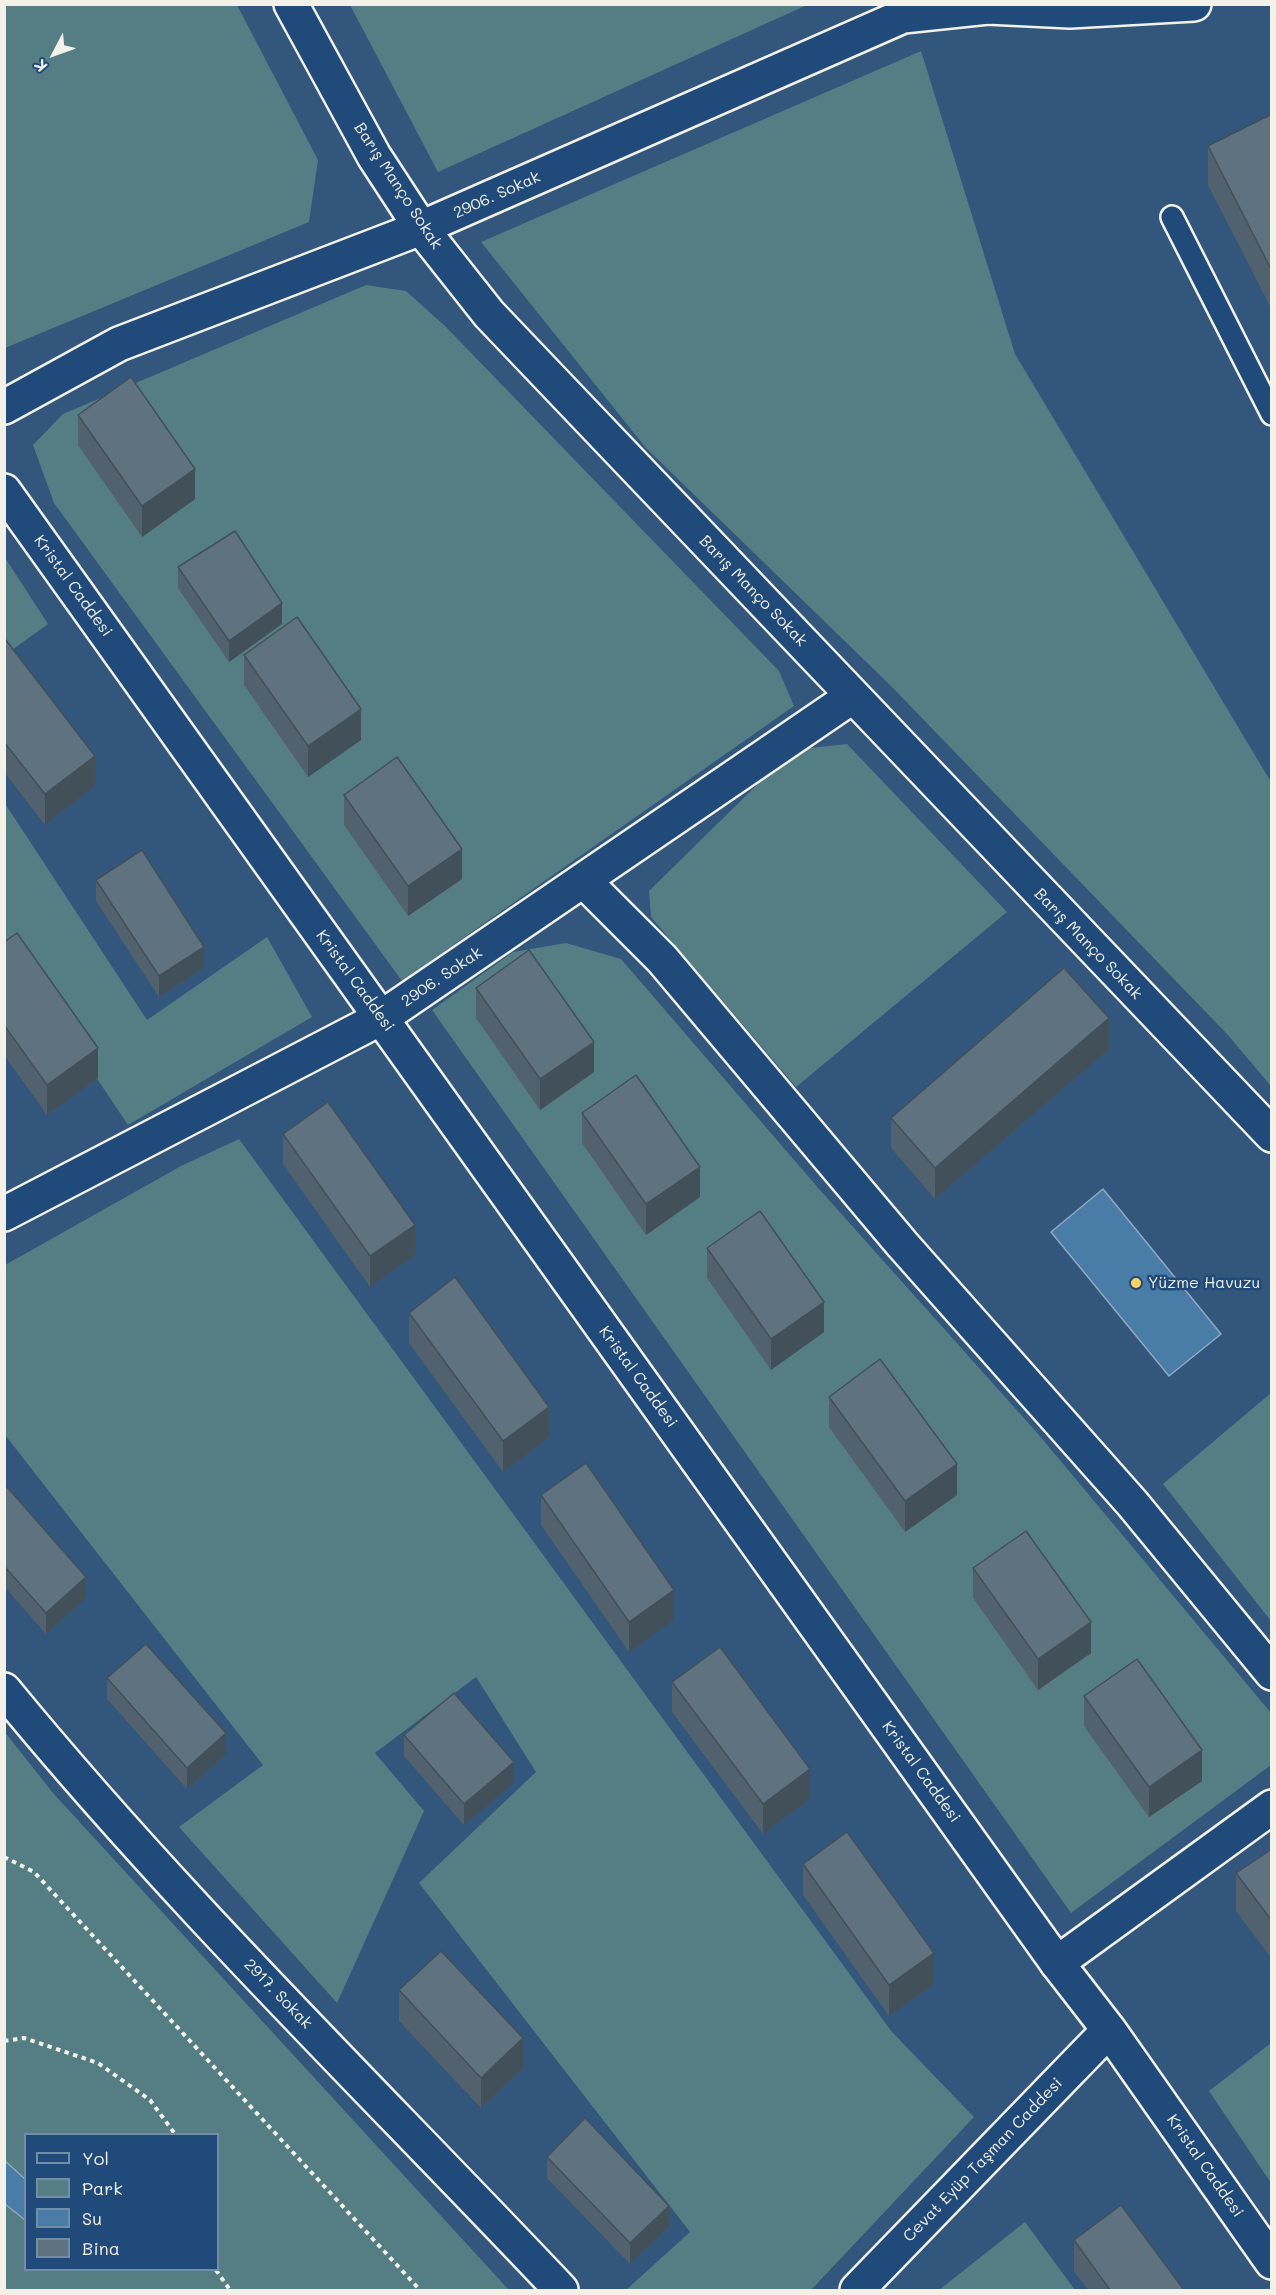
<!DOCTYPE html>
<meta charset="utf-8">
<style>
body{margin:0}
#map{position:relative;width:1276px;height:2295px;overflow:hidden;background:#1f4a7a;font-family:Mali,sans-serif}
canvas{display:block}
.frame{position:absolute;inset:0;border:6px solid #f4f1e8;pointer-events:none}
.legend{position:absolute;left:24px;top:2133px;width:195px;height:138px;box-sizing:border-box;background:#1f4a7a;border:2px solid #748da6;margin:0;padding:8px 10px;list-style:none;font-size:18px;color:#f4f1e8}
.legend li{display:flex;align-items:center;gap:12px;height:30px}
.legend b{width:30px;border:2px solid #748da6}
.north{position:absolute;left:24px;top:24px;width:60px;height:60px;-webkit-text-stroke:4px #1f4a7a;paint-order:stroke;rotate:229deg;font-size:16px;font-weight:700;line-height:24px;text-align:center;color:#f4f1e8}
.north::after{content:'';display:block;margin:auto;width:21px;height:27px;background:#f4f1e8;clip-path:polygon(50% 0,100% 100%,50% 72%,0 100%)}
</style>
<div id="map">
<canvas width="1276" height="2295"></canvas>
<div class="frame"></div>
<ul class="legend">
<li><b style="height:8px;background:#1f4a7a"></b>Yol</li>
<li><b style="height:16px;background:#557d84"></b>Park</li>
<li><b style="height:16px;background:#497ca6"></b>Su</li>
<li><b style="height:16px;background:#5e7280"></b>Bina</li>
</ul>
<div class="north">K</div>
</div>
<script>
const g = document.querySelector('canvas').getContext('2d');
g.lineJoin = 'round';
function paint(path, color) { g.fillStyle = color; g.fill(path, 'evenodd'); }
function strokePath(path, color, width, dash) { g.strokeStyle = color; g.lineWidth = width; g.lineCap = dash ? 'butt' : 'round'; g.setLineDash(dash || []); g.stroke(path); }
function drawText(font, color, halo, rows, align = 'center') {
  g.font = font + ' Mali,sans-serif'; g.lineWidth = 5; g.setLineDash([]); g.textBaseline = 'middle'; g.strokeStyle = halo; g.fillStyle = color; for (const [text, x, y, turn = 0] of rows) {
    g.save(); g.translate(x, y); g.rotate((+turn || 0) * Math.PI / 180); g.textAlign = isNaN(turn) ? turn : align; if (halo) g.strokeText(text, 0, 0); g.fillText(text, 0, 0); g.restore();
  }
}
paint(new Path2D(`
 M5,5h1266v2285h-1266zM26,2134h192v136h-192z`), '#32567c');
paint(new Path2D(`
 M5,4l232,1 81,155 -9,62 -304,126z
 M350,5h457l-369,167z
 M921,51l94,303 256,428v304l-44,-52 -335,-347 -246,-239 -165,-206z
 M366,285l40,6 39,35 334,345 15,35 -392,275 -348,-478 -21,-58 30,-31z
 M4,556l44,68 -43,31h-1z
 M847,744l160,168 -211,175 -145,-170 -2,-26 119,-117 42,-26z
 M4,802l143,218 120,-83 45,80 -184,108 -123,-184z
 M566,943l55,16 199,231 219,245 232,278v52l-200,148 -639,-903 81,-58z
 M239,1139l653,893 82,85 -163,173h-185l64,-58 -271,-349 117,-111 -60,-95 -101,76 49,58 -87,192 -158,-176 84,-62 -258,-330v-170l176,-99z
 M1271,1393v228l-108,-137z
 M4,1731l49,62 456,497h-504zM26,2134h192v136h-192z
 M1271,2043v140l-62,-92z
 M1025,2222l50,68h-136z`), '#557d84');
const water = new Path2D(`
 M1103,1189l118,145 -52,42 -118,-144z
 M4,2160l21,19v41l-20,-16z`);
paint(water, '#497ca6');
strokePath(water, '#8dabc0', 1.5);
const service = new Path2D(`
 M1172,217l100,197`);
const minor = new Path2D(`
 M291,4l83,152 47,72 68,86 783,821
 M4,407l115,-63 302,-116 482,-212 85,-9 82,4 124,-7
 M583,880l79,79 240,285 230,259 140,170
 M4,1214l377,-196 472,-322
 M4,1690c173,211 370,402 557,600
 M1057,1963l215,-156`);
const tertiary = new Path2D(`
 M987,4l1,3
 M4,491l1053,1472 52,67 163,232
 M857,2290l252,-260`);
strokePath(service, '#f4f1e8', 26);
strokePath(minor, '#f4f1e8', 38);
strokePath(tertiary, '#f4f1e8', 38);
strokePath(new Path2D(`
 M4,1857l30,15 386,418
 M4,2041l20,-3 74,25 52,37 25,34
 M216,2270l14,20`), '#f4f1e8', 4, [4.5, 4.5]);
strokePath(service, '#1f4a7a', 21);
strokePath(minor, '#1f4a7a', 33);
strokePath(tertiary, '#1f4a7a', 33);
paint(new Path2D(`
 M1272,114v196l-64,-125v-39z
 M78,415l117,84 -53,38 -64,-92z
 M178,567l104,57 -53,38 -51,-74z
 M4,640l91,146 -50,39 -41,-53z
 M244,655l117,85 -53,37 -64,-92z
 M344,795l118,84 -54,37 -64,-91z
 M96,880l108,88 -45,29 -63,-96z
 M4,942l94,136 -51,37 -43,-60z
 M476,988l118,84 -54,38 -64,-92z
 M1109,1049l-174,150 -44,-51v-30z
 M582,1113l118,84 -54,38 -64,-92z
 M283,1134l132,121 -45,32 -87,-123z
 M707,1248l117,84 -53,38 -64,-92z
 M409,1313l140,124 -46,35 -94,-129z
 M829,1397l128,98 -52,37 -76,-105z
 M4,1489l82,109 -40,36 -42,-48z
 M541,1495l133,125 -45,32 -88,-127z
 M973,1568l118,85 -53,37 -65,-92z
 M107,1678l119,76 -39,35 -80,-90z
 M672,1682l138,117 -47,35 -91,-122z
 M1084,1696l118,85 -53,36 -65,-91z
 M404,1735l110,48 -50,42 -60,-69z
 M1272,1849v110l-36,-48v-38z
 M803,1864l131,120 -45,32 -86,-121z
 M399,1990l124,78 -42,40 -82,-87z
 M547,2157l122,70 -39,37 -83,-86z
 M1074,2240l110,50h-96l-14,-19z`), '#51626e');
paint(new Path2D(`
 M195,469v30l-53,38v-31z
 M282,603v21l-53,38v-21z
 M361,709v31l-53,37v-31z
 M95,756v30l-50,39v-31z
 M462,849v30l-54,37v-30z
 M204,947v21l-45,29v-21z
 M1109,1018v31l-174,150v-31z
 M594,1042v30l-54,38v-31z
 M98,1048v30l-51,37v-30z
 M700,1167v30l-54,38v-31z
 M415,1225v30l-45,32v-31z
 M824,1302v30l-53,38v-31z
 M549,1407v30l-46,35v-31z
 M957,1464v31l-52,37v-31z
 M86,1577v21l-40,36v-21z
 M674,1590v30l-45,32v-30z
 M1091,1622v31l-53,37v-31z
 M226,1733v21l-39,35v-21z
 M1202,1750v31l-53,36v-30z
 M514,1762v21l-50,42v-21z
 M810,1769v30l-47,35v-30z
 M934,1953v31l-45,32v-31z
 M523,2038v30l-42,40v-30z
 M669,2206v21l-39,37v-21z`), '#42505a');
const building = new Path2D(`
 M1272,114v157l-64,-125z
 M131,377l64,92 -53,37 -64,-91z
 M235,531l47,72 -53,38 -51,-74z
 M297,617l64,92 -53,37 -64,-91z
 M5,639l90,117 -50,38 -41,-52z
 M397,757l65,92 -54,37 -64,-91z
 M142,850l62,97 -45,29 -63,-96z
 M17,933l81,115 -51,37 -43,-60v-83z
 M529,950l65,92 -54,37 -64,-91z
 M1064,968l45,50 -174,150 -44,-50z
 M636,1075l64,92 -54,37 -64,-91z
 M328,1102l87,123 -45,31 -87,-122z
 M760,1211l64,91 -53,37 -64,-91z
 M455,1277l94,130 -46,34 -94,-128z
 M880,1359l77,105 -52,37 -76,-104z
 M586,1463l88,127 -45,32 -88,-127z
 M7,1487l79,90 -40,36 -42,-47v-77z
 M1026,1531l65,91 -53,37 -65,-91z
 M146,1644l80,89 -39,35 -80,-90z
 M720,1647l90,122 -47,35 -91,-122z
 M1137,1659l65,91 -53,37 -65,-91z
 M454,1693l60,69 -50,42 -60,-69z
 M847,1832l87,121 -45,32 -86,-121z
 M1272,1849v72l-36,-48z
 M441,1951l82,87 -42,40 -82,-88z
 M585,2118l84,88 -39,37 -83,-86z
 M1121,2205l63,85h-74l-36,-50z`);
paint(building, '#5e7280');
strokePath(building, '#42505a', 1.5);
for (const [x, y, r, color] of [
 [1136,1283,6,"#ffd166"]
]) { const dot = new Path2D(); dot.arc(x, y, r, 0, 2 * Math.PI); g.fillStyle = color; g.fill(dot); strokePath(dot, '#1f4a7a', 2); }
drawText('16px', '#f4f1e8', '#1f4a7a', [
 ["Barış Manço Sokak",398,186,57],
 ["2906. Sokak",497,195,-24],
 ["Kristal Caddesi",73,586,54],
 ["Barış Manço Sokak",753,591,46],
 ["Barış Manço Sokak",1088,944,46],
 ["2906. Sokak",442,977,-34],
 ["Kristal Caddesi",355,981,54],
 ["Kristal Caddesi",638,1377,54],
 ["Kristal Caddesi",921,1772,54],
 ["2917. Sokak",278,1994,46],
 ["Cevat Eyüp Taşman Caddesi",983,2160,-46],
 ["Kristal Caddesi",1205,2166,55]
]);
drawText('16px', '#f4f1e8', '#1f4a7a', [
 ["Yüzme Havuzu",1148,1283]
], 'left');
</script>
